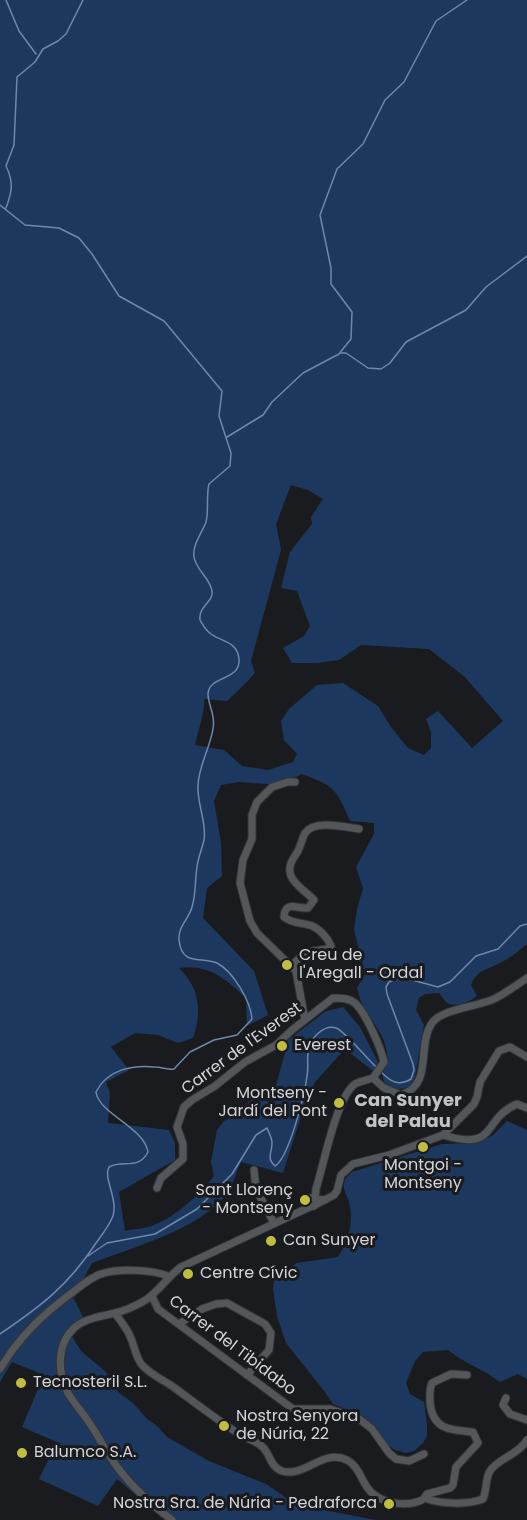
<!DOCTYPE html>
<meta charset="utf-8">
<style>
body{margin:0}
canvas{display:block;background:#191b1e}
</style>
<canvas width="527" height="1520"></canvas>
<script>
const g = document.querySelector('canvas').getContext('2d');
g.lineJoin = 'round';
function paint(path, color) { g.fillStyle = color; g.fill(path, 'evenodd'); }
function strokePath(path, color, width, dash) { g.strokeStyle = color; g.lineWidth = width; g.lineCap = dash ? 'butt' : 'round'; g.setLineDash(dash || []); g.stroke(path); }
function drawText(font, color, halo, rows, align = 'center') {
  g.font = font + ' Poppins,sans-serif'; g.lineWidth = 6; g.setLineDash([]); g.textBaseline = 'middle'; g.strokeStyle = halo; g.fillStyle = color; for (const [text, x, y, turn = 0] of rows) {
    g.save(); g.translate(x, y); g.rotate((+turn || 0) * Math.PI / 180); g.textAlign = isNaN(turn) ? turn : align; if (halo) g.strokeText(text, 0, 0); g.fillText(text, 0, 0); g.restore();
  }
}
paint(new Path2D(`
 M0,0h527v944c-9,8 -19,15 -29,20 -12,6 -22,7 -27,21l6,11c-5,5 -20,11 -28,8 -4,-2 -7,-8 -10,-11l-14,1 -6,4 -3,12 8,15 -9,52c-4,12 -11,12 -23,12 -19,-14 -3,-19 -5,-37 -3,-18 -15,-31 -24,-46 -3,-5 -4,-12 -6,-18l8,-14 -11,-44 3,-21 6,-21 -7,-21 18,-33v-11l-24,-2c-13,-31 -15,-35 -48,-47l-22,11 -41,-3 -18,3 -7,16 7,42 1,33 -15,12 -4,30 51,53 14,44 -21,11 -1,-28c-21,-19 -36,-34 -67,-30 3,3 7,7 9,11 13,17 12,40 5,59l-15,5 -20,-8 -23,-2 -24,14 18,23 -23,12 4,11 -2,30 61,7 6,13v17l-56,32 6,39c7,-2 16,-2 23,-4 25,-7 51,-32 66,-51l-3,-14 6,-32 7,-9 20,-11 7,-13 25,-12 9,-32 -2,-9 43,-33 17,-4 17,20 18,35 -5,9 -28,-22 -30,33 -11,25 -21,66 -42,-11c-5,10 -8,24 -15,33 -26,34 -95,53 -134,68l-19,34 10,20 -15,13 13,21 25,21 12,20 15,11 14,16 9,6 11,12 42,24 57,23 31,21 79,15h-211l-48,-41 -19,27 -59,-27 18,-37 -35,-15 22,-52 -32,-13 -12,20zM291,485l17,5 15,9 -12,18 1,7 -22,28 -9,36 16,3 13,35 -6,10 -21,12 9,15h25l22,-3 22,-15 68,4 36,28 38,44 -31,27 -34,-37 -12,8 5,13v16l-7,7 -16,-7 -17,-21 -13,-21 -35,-23 -26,2 -28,24 -8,12 3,19 13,14 -4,8 -25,8 -26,-4 -18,-16 -29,-5c2,-9 11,-38 9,-46l23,2 19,-18 9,-10 -4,-12 30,-111 -5,-26z
 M507,1121l20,9v249l-9,-5 -18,8c-17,-13 -36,-19 -52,-32l-25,2 -8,9 -9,22 4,11 14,8 3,22v12l-4,7 -9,8 -8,2 -11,-3 -10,-7 -22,-27 -30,-12 -8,-12 -39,-49 -9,-27 -4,-27 1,-12 23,-14 41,-6c11,-16 16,-35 11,-55 -2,-6 -6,-12 -5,-18 1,-6 4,-8 8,-12l90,-28 36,-1 15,-8z`), '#1d385f');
strokePath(new Path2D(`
 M6,0l13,31 17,23
 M0,205l25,20 34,3 20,10 13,16 27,42 45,25 58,70 -3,25 12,37 -1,13 -21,18c-3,12 0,26 -3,38 -4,11 -14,23 -12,35 2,13 16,21 18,34 2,11 -14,15 -12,29 3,5 5,10 11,14 11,8 26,7 28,25 2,22 -30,16 -31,35 0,11 8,21 5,35 -3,19 -15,38 -15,57 -1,18 9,37 6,54 -2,9 -6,18 -7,27 -2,12 -1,28 -5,40 -3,12 -14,19 -13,33 3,27 22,16 38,23 16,8 34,39 35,56l-15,16 -23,5 -24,12 -16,17c-6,1 -12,-2 -19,-2 -22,-2 -48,2 -59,25 3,22 48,35 52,60 -10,19 -25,7 -39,15 -6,11 9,31 4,49 -4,10 -11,19 -17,27 -28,43 -55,63 -96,91
 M6,208c6,-16 8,-26 0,-42l8,-21 3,-68 18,-15 8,-13 15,-8 8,-7 17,-34
 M341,353h5l22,15 13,1 9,-6 16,-21 60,-32 20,-23 41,-31
 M338,355l13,-16 1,-27 -21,-28v-16l-11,-53 17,-46 26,-25 22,-44 19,-18 32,-61 31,-21
 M227,437l36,-22 9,-13 31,-29 34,-18
 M381,1072c9,9 17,15 30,7l3,-9 -1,-6 -26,-70 -1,-7 3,-5 12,-5 37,10 12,-5 26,-26 22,-7 22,-23 7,-2
 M88,1256l19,-13 48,-9 42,-25 35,-35 24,-39 11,-7c2,5 5,10 5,15 0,10 -6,15 3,23 14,-8 30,-73 32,-90 2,-9 -1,-19 2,-28 2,-10 15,-24 27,-20 9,3 31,31 40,39`), '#7187a9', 1.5);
const minor = new Path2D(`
 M295,782h-7l-16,5 -15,15 -5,13v24l-9,21 -3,23 10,38 7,12 39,38 9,49
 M292,965l14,-13 22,-3 3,-3c-2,-5 -4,-8 -8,-12 -15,-16 -25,-6 -39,-17 1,-17 13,-8 24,-9l6,-8c-7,-8 -19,-14 -23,-24 -4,-10 2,-17 7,-25 3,-6 4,-12 7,-18 10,-14 39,-6 54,-4
 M373,1078l11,10 17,7c33,-11 15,-48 31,-72 11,-15 47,-16 64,-25 11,-6 21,-13 31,-20
 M443,1135c56,17 38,-16 74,-31l10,4
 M254,1170l2,19 18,34
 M157,1188l4,-10 22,-19v-15l-6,-17 7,-20 8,-7 23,-14 30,-24 31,-17 16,-15 41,-32c8,0 17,0 23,6 10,10 25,44 28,58l-11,16
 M307.5 1202a4.5 4.5 0 1 1 9 0a4.5 4.5 0 1 1-9 0Z
 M325,1200l-10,-1 1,-10c8,-25 20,-91 39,-105 5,-3 12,-4 18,-6
 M315,1205l19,-10 3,-4 4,-16 12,-11 36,-9 54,-20 31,-31 3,-7 3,-15 19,-31 11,-4 17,10
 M152,1296l6,13 135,100h37l28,9 14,11 17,24 7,6 13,2 15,-7
 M115,1313c4,6 9,12 13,19 6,10 7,25 14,33 8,9 21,15 30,21 22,16 44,33 67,48 6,4 14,6 20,10 12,7 9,22 23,27 23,7 41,-23 65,-11 13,7 14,22 24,32 12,12 36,15 51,8
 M179,1324l23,-15 14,-5 11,-1 38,21 6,9 -2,17 -22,25
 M0,1369c19,-32 43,-55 73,-77 9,-7 19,-16 31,-19 16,-5 49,-3 64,3
 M506,1398l-3,7 7,9 17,6
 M425,1497l2,-3 23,-6 3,-3 3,-18 22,-24 -5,-11c-23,-2 -40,-2 -43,-29 0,-7 -1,-13 2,-20l19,-9 16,1
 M427,1499c16,5 40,6 56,0 4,-9 2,-20 7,-28 7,-12 28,-16 37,-31
 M172,1520c-24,-18 -45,-37 -61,-62 -7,-10 -12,-21 -19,-31 -7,-12 -17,-22 -24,-34 -10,-19 -12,-47 5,-64 11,-11 27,-12 42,-16 10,-2 20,-7 29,-12 14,-8 23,-24 37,-34l131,-61`);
strokePath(minor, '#333436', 9);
strokePath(minor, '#54575a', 7);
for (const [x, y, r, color] of [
 [287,965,6,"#c1bd40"],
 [282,1046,6,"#c1bd40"],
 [339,1103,6,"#c1bd40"],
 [423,1147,6,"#c1bd40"],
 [305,1200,6,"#c1bd40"],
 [271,1241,6,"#c1bd40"],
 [188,1274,6,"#c1bd40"],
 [21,1383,6,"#c1bd40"],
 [224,1426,6,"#c1bd40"],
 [22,1453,6,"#c1bd40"],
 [389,1504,6,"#c1bd40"]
]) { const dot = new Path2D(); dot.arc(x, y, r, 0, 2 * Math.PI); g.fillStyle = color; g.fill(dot); strokePath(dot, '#191b1e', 2); }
drawText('16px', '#d4d5d8', '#191b1e', [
 ["Creu de",299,956],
 ["l'Aregall - Ordal",299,974],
 ["Everest",294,1046],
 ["Montseny -",327,1094,"right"],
 ["Jardí del Pont",327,1112,"right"],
 ["Montgoi -",423,1166,"center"],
 ["Montseny",423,1184,"center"],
 ["Sant Llorenç",293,1191,"right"],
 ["- Montseny",293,1209,"right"],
 ["Can Sunyer",283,1241],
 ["Centre Cívic",200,1274],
 ["Tecnosteril S.L.",33,1383],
 ["Nostra Senyora",236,1417],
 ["de Núria, 22",236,1435],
 ["Balumco S.A.",34,1453],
 ["Nostra Sra. de Núria - Pedraforca",377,1504,"right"]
], 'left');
drawText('16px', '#d4d5d8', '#191b1e', [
 ["Carrer de l'Everest",242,1049,-36],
 ["Carrer del Tibidabo",232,1346,37]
]);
drawText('bold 18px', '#c0c3c7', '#191b1e', [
 ["Can Sunyer",408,1101],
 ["del Palau",408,1122]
]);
</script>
